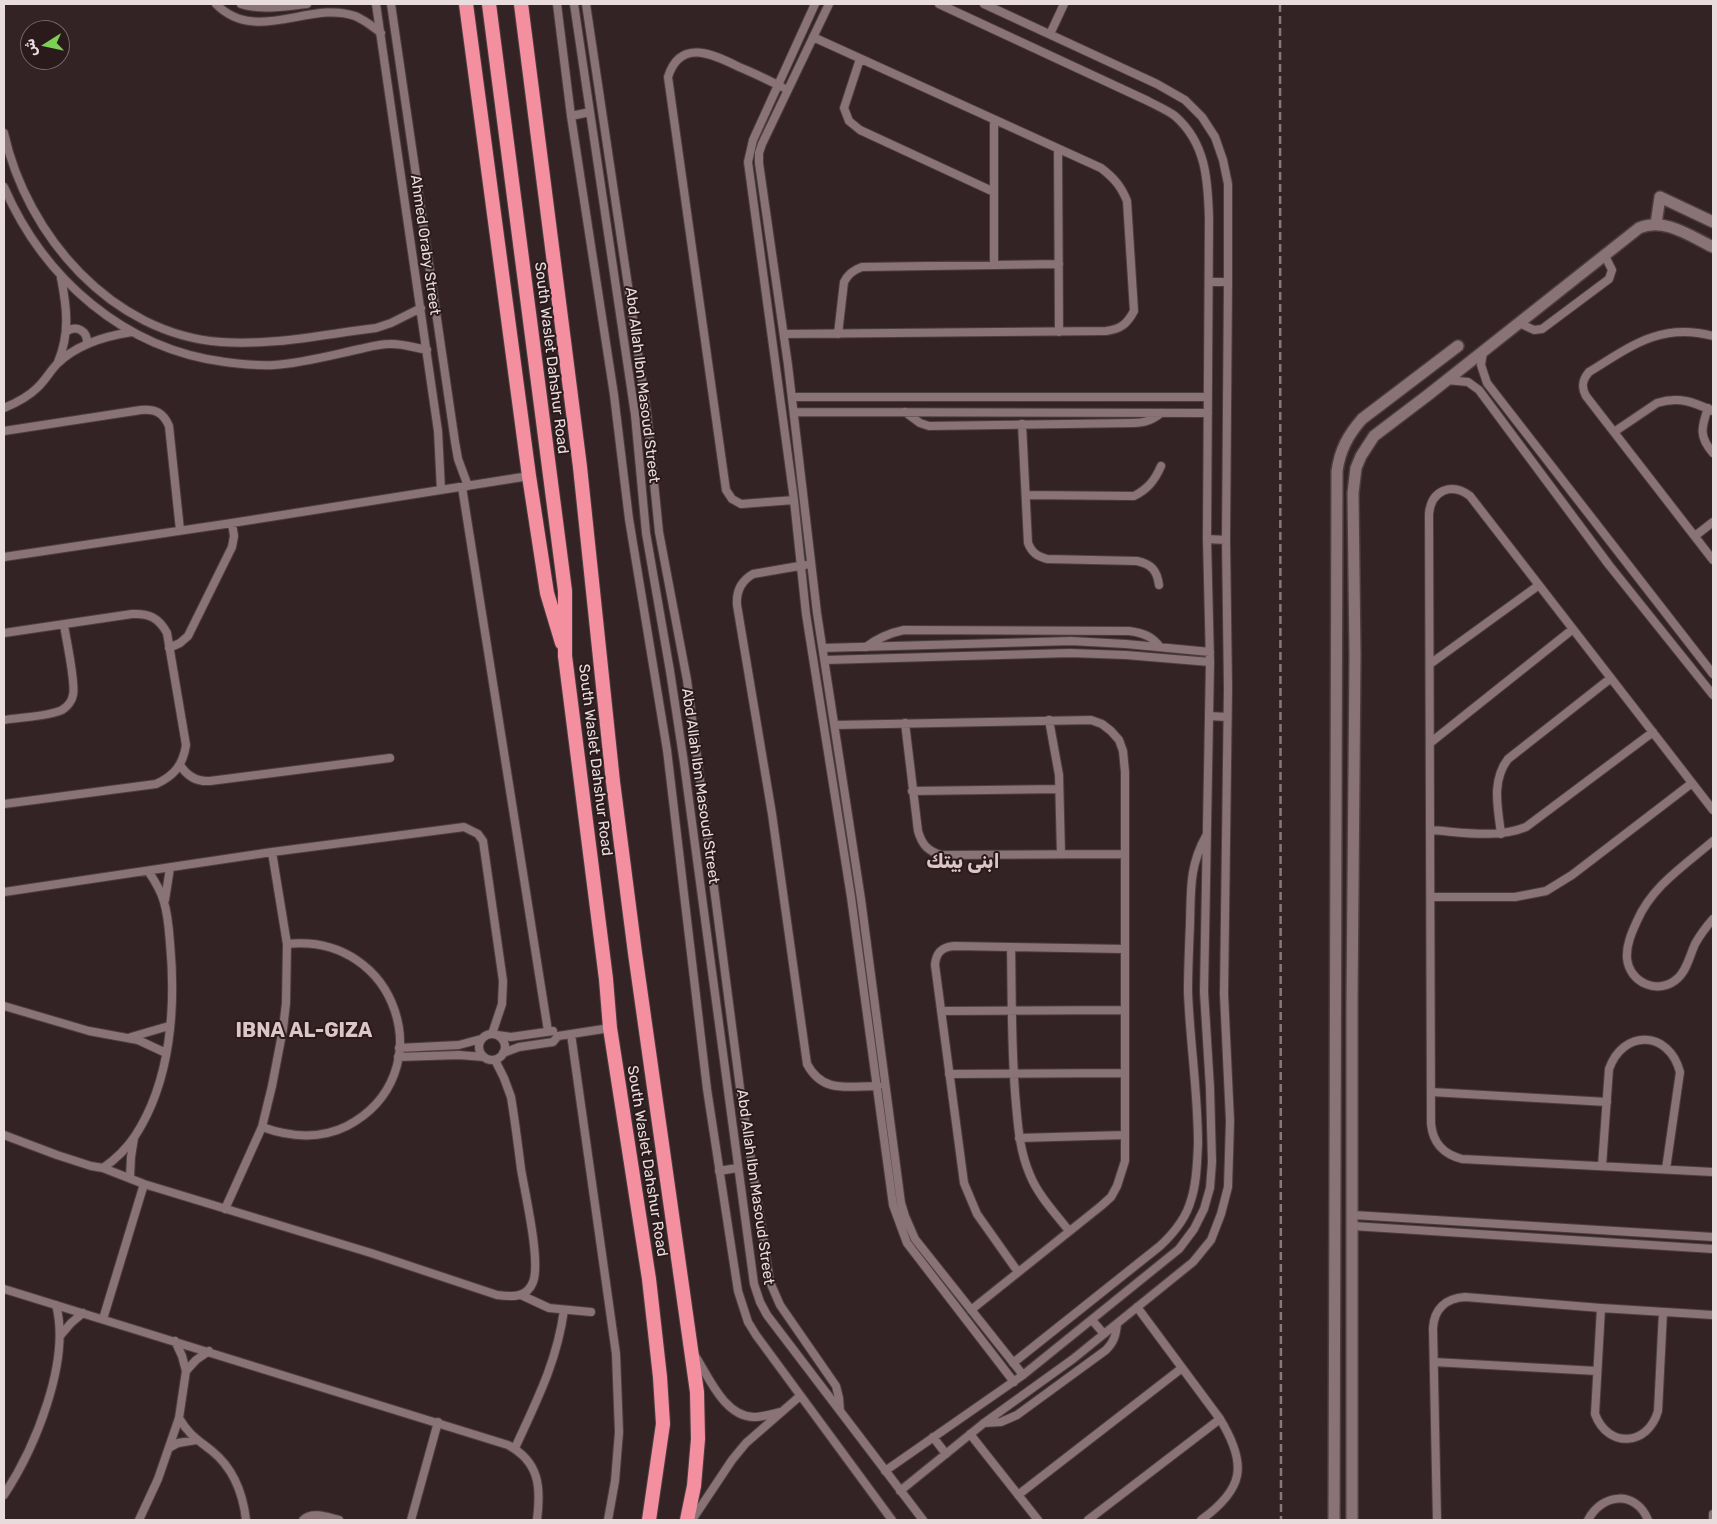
<!DOCTYPE html>
<meta charset="utf-8">
<style>
body{margin:0}
#map{position:relative;width:1717px;height:1524px;overflow:hidden;background:#342325;font-family:Rubik,"Noto Naskh Arabic",sans-serif}
canvas{display:block}
.frame{position:absolute;inset:0;border:5px solid #e8dcdd;pointer-events:none}
.north{position:absolute;left:20px;top:20px;width:50px;height:50px;box-sizing:border-box;background:#2a1a1c;border:1px solid #766869;border-radius:50%;rotate:260deg;font-size:14px;font-weight:700;line-height:20px;text-align:center;color:#e8dcdd}
.north::after{content:'';display:block;margin:auto;width:18px;height:22px;background:#7cd155;clip-path:polygon(50% 0,100% 100%,50% 72%,0 100%)}
</style>
<div id="map">
<canvas width="1717" height="1524"></canvas>
<div class="frame"></div>
<div class="north">ش</div>
</div>
<script>
const g = document.querySelector('canvas').getContext('2d');
g.lineJoin = 'round';
function strokePath(path, color, width, dash) { g.strokeStyle = color; g.lineWidth = width; g.lineCap = dash ? 'butt' : 'round'; g.setLineDash(dash || []); g.stroke(path); }
function drawText(font, color, halo, rows, align = 'center') {
  g.font = font + ' Rubik,"Noto Naskh Arabic",sans-serif'; g.lineWidth = 4; g.setLineDash([]); g.textBaseline = 'middle'; g.strokeStyle = halo; g.fillStyle = color; for (const [text, x, y, turn = 0] of rows) {
    g.save(); g.translate(x, y); g.rotate((+turn || 0) * Math.PI / 180); g.textAlign = isNaN(turn) ? turn : align; if (halo) g.strokeText(text, 0, 0); g.fillText(text, 0, 0); g.restore();
  }
}
const street = new Path2D(`
 M216,4c40,41 94,-4 139,12 10,4 18,11 26,17
 M241,4c21,7 44,2 66,0
 M376,4l62,427 3,59
 M391,4l64,438 3,17 10,27
 M557,4l14,112 43,279 15,124 38,231 40,339 31,202 10,31 8,13 136,185
 M574,4l61,411 11,118 24,138 14,92 70,521 6,18 7,13 156,205
 M586,4l61,409 12,119 28,148 53,408 30,194 10,23 56,81 3,12 1,13
 M815,4l-62,136 -5,22 46,338 12,114 45,283 42,308 14,38 107,139
 M829,4l-67,140 -3,9v10l29,202 29,248 44,286 40,304 4,13 10,23 108,136
 M1050,34l14,-30
 M860,59l-16,49 5,13 11,9 134,62
 M782,87c-14,-7 -28,-14 -43,-20 -26,-13 -59,-29 -71,10l58,413 6,9 9,5 53,-4
 M571,116l19,-4
 M994,120v145
 M4,133c23,103 108,201 217,209 52,4 104,-8 155,-14l15,-5 30,-15
 M1058,149l1,183
 M4,187c40,92 120,162 221,175 16,2 33,4 49,3 29,-2 58,-10 86,-16 9,-2 20,-5 29,-5 13,-1 26,4 38,6
 M1209,282h19
 M1519,323l15,7 8,-1 67,-50 3,-9 -8,-16
 M67,331c10,-6 21,0 20,13
 M784,334l322,-3c15,-2 21,-7 28,-20l-7,-110c-6,-15 -13,-23 -26,-33l-288,-131
 M838,334l6,-52c4,-8 9,-12 18,-15l197,-3
 M1713,336c-52,-14 -82,10 -124,36 -7,8 -8,15 -3,24l127,164
 M1483,352l-2,13 6,18 226,291
 M58,362c12,-29 9,-54 3,-84
 M1447,380l21,2 11,8 130,175 104,130
 M792,397h416
 M4,408c12,-5 24,-11 33,-20 8,-7 13,-17 20,-24 20,-20 48,-28 75,-32
 M1708,408c-7,20 -9,29 5,45
 M794,412l414,1
 M905,412l15,11 9,3 204,-3c12,0 19,-3 28,-10
 M1022,424l6,119c4,10 9,13 19,16l90,2c14,3 20,9 22,24
 M4,431l137,-21c14,-1 22,2 28,16l11,104
 M1614,432l43,-29c22,-7 36,-1 56,8
 M462,487l86,544
 M1026,495l108,1c14,-7 21,-16 27,-30
 M1695,536l18,-14
 M1207,539l19,1
 M4,557l228,-34 297,-47
 M805,565l-52,9c-12,7 -17,17 -16,31l35,209 35,250c16,30 41,22 71,22
 M4,633l128,-19c17,-1 27,4 35,19l19,112c-3,20 -12,31 -30,39l-152,20
 M866,647c12,-9 23,-14 38,-17l225,1c14,2 23,5 31,16
 M169,648l11,-5 8,-7 44,-89 2,-11 -2,-13
 M823,648l248,-7 55,3 84,8
 M825,660l245,-7 56,2 84,7
 M1430,664l109,-79
 M1209,716l18,1
 M4,720c16,-3 43,-3 58,-10 5,-3 10,-9 11,-15 3,-12 -7,-56 -9,-70
 M1049,720l10,55 2,79
 M905,723l13,108c4,14 10,20 23,24l184,-1
 M835,725l256,-5 11,4 9,7 8,9 4,11 2,21v389l-8,25 -6,11 -10,9 -130,104
 M1430,743l143,-114
 M180,765c7,11 17,17 30,16l180,-23
 M912,791l147,-2
 M1713,810l-243,-314c-18,-14 -39,-6 -41,18l2,610c2,19 12,30 31,35l251,13
 M1430,830c32,2 66,9 96,-3l127,-95
 M1501,834c-3,-26 -10,-53 7,-75l103,-81
 M1713,841c-28,24 -61,45 -76,80 -5,11 -11,24 -10,37 2,25 32,38 51,20 9,-8 12,-23 17,-34 5,-9 11,-17 18,-25
 M4,892l268,-40 192,-25 14,7 5,7 20,140 -1,23 -10,30
 M1431,897h84l31,-6 26,-16 120,-92
 M165,900l5,-32
 M1011,947c1,52 0,105 5,157 2,24 4,48 14,71 8,20 25,38 39,56
 M4,1006l85,25 49,9 28,13
 M941,1011l184,-1
 M479 1047a13 13 0 1 1 26 0a13 13 0 1 1-26 0Z
 M571,1034l45,320 3,78 -4,49 -7,39
 M497,1035l14,2 42,-6
 M131,1037l38,-11
 M399,1048l60,-3 22,-6
 M503,1053l16,-6 34,-5 5,-6 52,-8
 M398,1057l61,-2 25,2
 M949,1074l176,-1
 M1431,1092l176,10
 M262,1127c28,10 57,13 85,-1 97,-51 51,-194 -60,-182
 M4,1135l53,20 34,11 12,2 41,16 227,69 126,42c15,2 30,3 36,-13 8,-20 -8,-89 -12,-113 -3,-24 -6,-48 -10,-72l-7,-19 -9,-18
 M1019,1138l106,-3
 M1602,1166l7,-97c14,-40 60,-39 71,3l-14,97
 M103,1168c13,-9 24,-20 32,-32 36,-55 41,-129 35,-193 -1,-13 -2,-28 -6,-41 -3,-11 -9,-21 -16,-31
 M719,1171l18,-3
 M130,1177l1,-20 3,-19
 M225,1209l37,-82 10,-41 11,-57 3,-26 1,-59 -15,-92
 M1353,1215l360,22
 M1353,1226l360,23
 M1018,1272l-41,-58 -13,-31 -29,-218c1,-13 7,-18 19,-19l170,3
 M4,1289l504,156c32,17 33,43 29,75
 M521,1295l28,13 42,4
 M1137,1307l83,112c28,46 24,70 -19,101
 M1601,1308l-6,106c13,35 53,32 63,-3l5,-99
 M103,1319l41,-135
 M1092,1320l12,14
 M60,1336l11,-13 12,-10
 M694,1354c14,21 30,63 60,63 8,0 18,-3 27,-5
 M1434,1362l163,9
 M1013,1363l147,-117c14,-13 26,-27 31,-46 6,-18 6,-38 7,-56 0,-51 -8,-101 -10,-152 0,-22 1,-45 2,-68 1,-33 -1,-58 16,-88
 M186,1371l10,-11 13,-9
 M179,1418c10,17 18,21 33,33 21,17 31,43 34,69
 M984,1423l17,-1 16,-7 89,-65c8,-8 10,-15 11,-26
 M970,1434l68,86
 M933,1437l13,17
 M169,1448l9,-5 18,-3
 M515,1448c21,-46 42,-86 49,-138
 M885,1471l138,-96 156,-126 15,-20 10,-20 6,-21 2,-26 -2,-74 -6,-96 6,-330 -3,-123 2,-320c-1,-39 -3,-76 -34,-103 -8,-6 -18,-10 -27,-15l-209,-97
 M900,1491l84,-68 89,-64 120,-97 18,-22 10,-26 7,-27 2,-66 -6,-127 4,-306 -2,-148 2,-258v-98l-5,-24 -8,-23 -13,-20 -17,-17 -28,-16 -173,-80
 M4,1495c31,-47 67,-134 52,-190
 M1018,1495l164,-127
 M139,1520l19,-41 21,-61 7,-47 -4,-15 -7,-15
 M303,1520c9,-9 24,-3 36,0
 M411,1520l27,-98
 M692,1520l40,-60 14,-17 54,-47
 M1088,1520l132,-101
 M1437,1520l-4,-192c1,-19 13,-30 32,-31l136,11 112,7
 M1588,1520c14,-27 48,-30 60,0
 M1713,1520v-6`);
const secondary = new Path2D(`
 M1656,224l4,-27 53,25
 M1334,1520l3,-1049c3,-21 11,-36 25,-52l96,-73
 M1352,1520v-518l3,-346 -2,-163 3,-25 5,-12 13,-20 54,-41 211,-167c25,-11 51,8 74,19`);
const highway = new Path2D(`
 M466,4l63,472 18,117 15,50
 M489,4l76,587v65l41,323 4,49 39,251 11,98 3,47 -14,96
 M521,4l59,463 33,315 22,171 62,439 1,47 -4,47 -7,34`);
strokePath(street, '#4c3e40', 10);
strokePath(secondary, '#4c3e40', 14);
strokePath(highway, '#4c3e40', 16);
strokePath(street, '#897376', 8);
strokePath(secondary, '#897376', 11);
strokePath(highway, '#f48f9f', 14);
strokePath(new Path2D(`
 M1280,4l1,1516`), '#87787a', 2.5, [8, 4]);
drawText('15px', '#e8dcdd', '#2a1a1c', [
 ["Ahmed Oraby Street",425,245,82],
 ["South Waslet Dahshur Road",551,358,83],
 ["Abd Allah Ibn Masoud Street",642,385,83],
 ["South Waslet Dahshur Road",595,760,83],
 ["Abd Allah Ibn Masoud Street",700,786,82],
 ["South Waslet Dahshur Road",647,1161,81],
 ["Abd Allah Ibn Masoud Street",755,1187,82]
]);
drawText('bold 20px', '#dcc5c7', '#2a1a1c', [
 ["ابنى بيتك",963,862],
 ["IBNA AL-GIZA",304,1031]
]);
</script>
